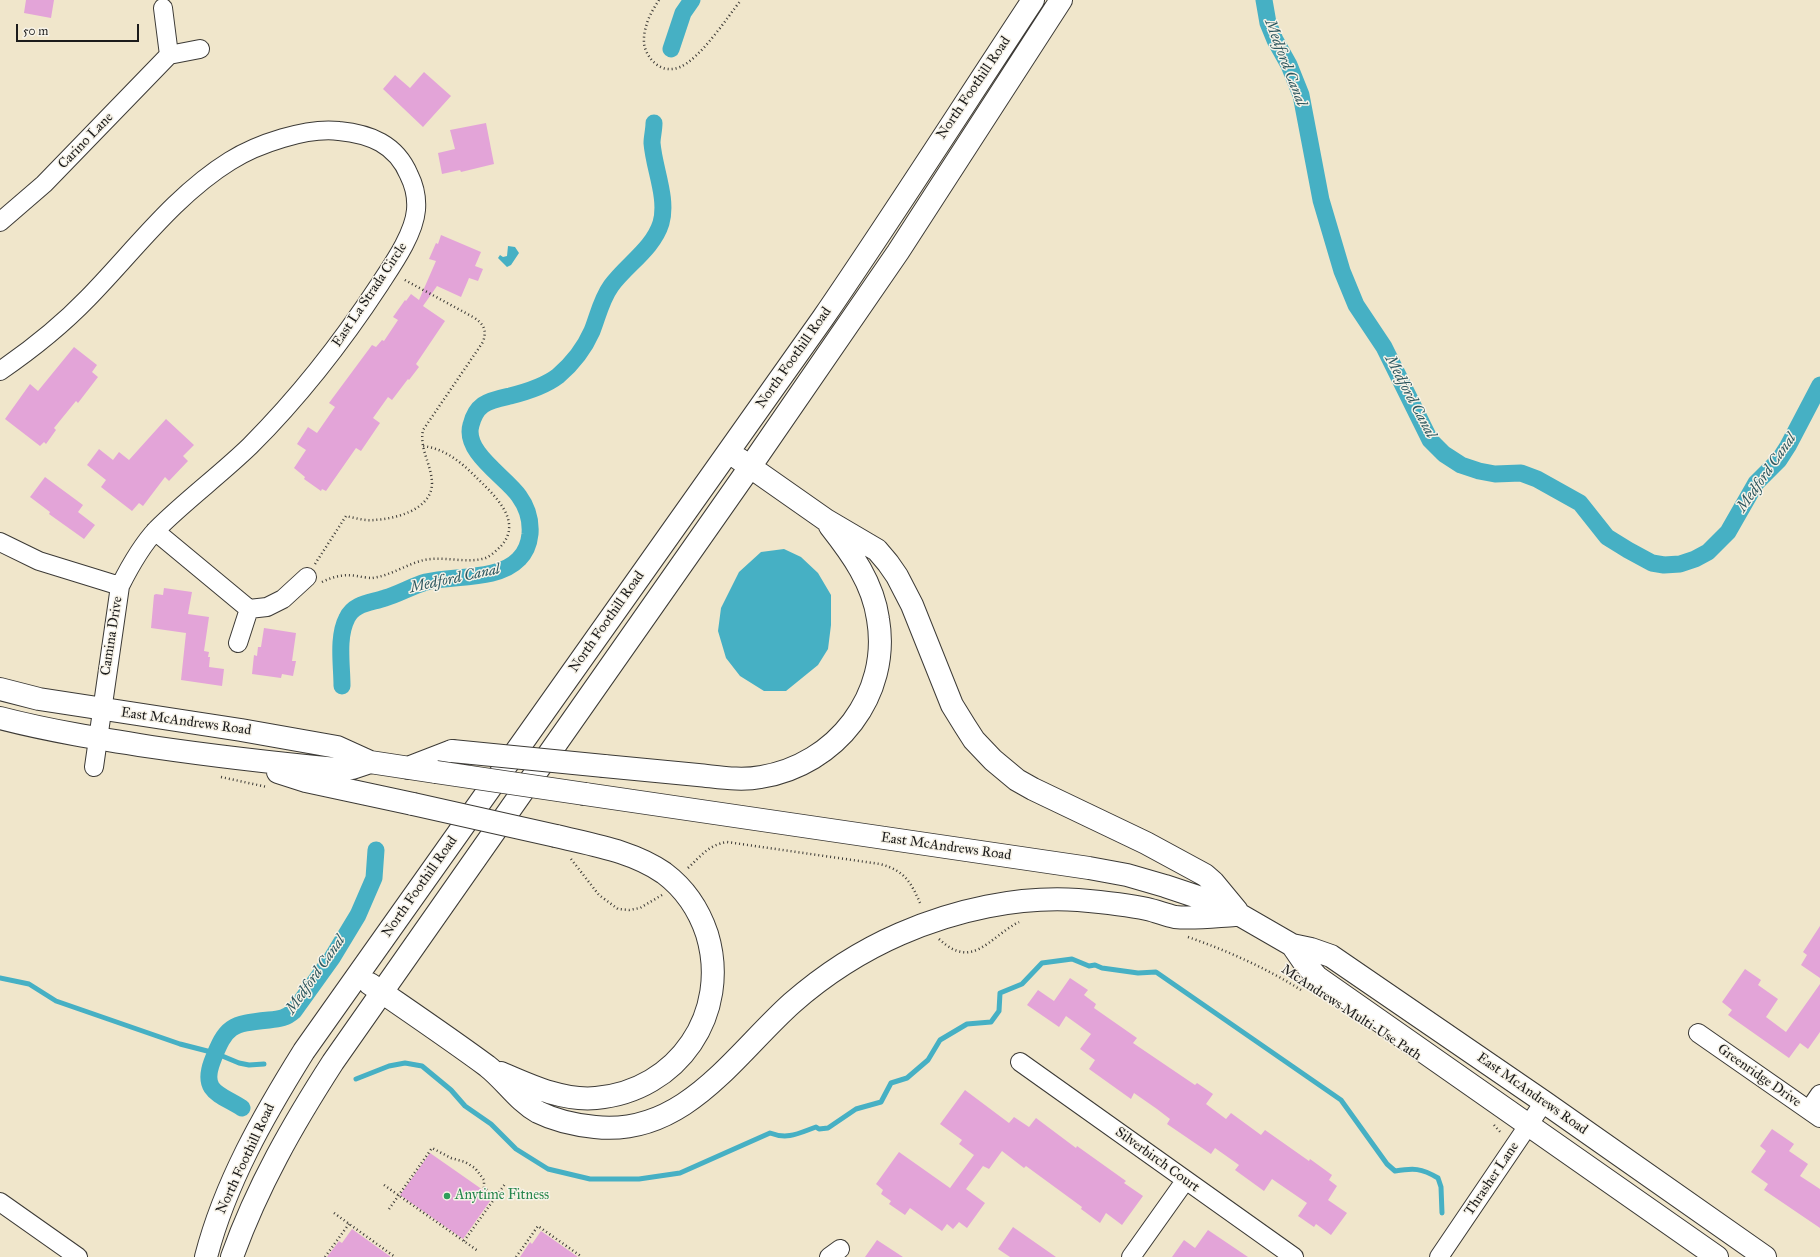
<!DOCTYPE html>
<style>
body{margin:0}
#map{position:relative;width:1820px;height:1257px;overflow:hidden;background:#f0e6cb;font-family:"IM FELL Great Primer",serif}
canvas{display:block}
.scale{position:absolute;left:16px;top:24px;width:123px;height:18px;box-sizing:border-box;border:2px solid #1c1c1c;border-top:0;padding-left:5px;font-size:12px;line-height:14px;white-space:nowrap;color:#1c1c1c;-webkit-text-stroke:3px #f7f3e8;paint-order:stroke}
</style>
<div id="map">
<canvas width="1820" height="1257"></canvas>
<div class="scale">50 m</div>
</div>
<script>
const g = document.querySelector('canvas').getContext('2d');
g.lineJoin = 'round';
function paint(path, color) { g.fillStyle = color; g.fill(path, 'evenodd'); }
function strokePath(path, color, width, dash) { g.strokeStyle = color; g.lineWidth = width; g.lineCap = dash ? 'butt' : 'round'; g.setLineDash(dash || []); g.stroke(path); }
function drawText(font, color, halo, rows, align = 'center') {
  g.font = font + ' "IM FELL Great Primer",serif'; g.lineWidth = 3; g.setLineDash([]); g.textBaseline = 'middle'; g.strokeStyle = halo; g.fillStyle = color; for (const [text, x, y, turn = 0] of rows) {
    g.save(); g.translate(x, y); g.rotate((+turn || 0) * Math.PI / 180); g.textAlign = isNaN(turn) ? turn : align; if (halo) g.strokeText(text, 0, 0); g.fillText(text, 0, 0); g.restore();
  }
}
paint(new Path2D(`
 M508,246l7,1 4,6 -8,12 -4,2 -9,-9 2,-3 3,2 4,-1z
 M784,549l17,8 17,16 13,22v30l-3,24 -10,16 -32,26h-22l-24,-15 -14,-18 -8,-27 3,-23 18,-36 22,-20z`), '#46b0c4');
strokePath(new Path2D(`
 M0,978l29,6 27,17 124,43 35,9 24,10 10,2 15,-1
 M356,1079l33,-13 16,-3 17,3 29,24 14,16 26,18 25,25 32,20 42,10h49l41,-6 90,-40c18,7 29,0 46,-6l3,2 9,-1 28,-19 25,-7 10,-19 16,-5 21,-18 12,-20 27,-16 24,-2 8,-11 1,-18 22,-9 20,-21 30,-4 17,7 6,-1 7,3 36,5 18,-1 185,128 46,64 8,7c19,-3 26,-3 43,7l3,9 1,26`), '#46b0c4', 5);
strokePath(new Path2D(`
 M1264,0l4,23 7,17 14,25 12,30 20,105 21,71 14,34 28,42 46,93 14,14 17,11 18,6 16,3 26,-1 16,6 43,24 27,34 21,13 24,13 12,2 16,-1 15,-5 13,-7 20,-20 28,-49 23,-23 9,-14 32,-61
 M671,49l12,-36 9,-13
 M342,686c0,-21 -5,-49 5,-68 7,-15 24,-15 38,-20 14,-4 27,-12 41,-16 28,-7 72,-1 93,-23 7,-7 10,-15 11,-25 1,-13 -3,-27 -11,-38 -13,-19 -56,-44 -48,-71 2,-8 5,-15 12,-20 7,-5 18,-7 27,-9 16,-4 35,-10 48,-20 14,-12 27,-29 34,-45 6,-15 9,-31 19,-45 15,-21 42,-37 50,-63 7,-25 -7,-54 -9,-80 0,-6 2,-13 2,-20
 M242,1108c-22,-14 -41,-16 -30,-46 14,-37 19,-38 57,-42 11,-1 17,-2 25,-9l38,-53 26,-43 16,-37 2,-28`), '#46b0c4', 17);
paint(new Path2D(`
 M26,0h28l-3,18 -27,-5z
 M424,72l27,24 -28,31 -40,-38 12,-14 15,13z
 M486,123l8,41 -33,8 -1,-2 -18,4 -4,-21 17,-4 -5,-19z
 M441,235l40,17 -6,14 8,3 -5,12 -9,-3 -8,19 -24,-11 -14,20 22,15 -29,43 3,3 -10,13 -1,-1 -16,21 -4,-3 -15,21 7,5 -19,28 -5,-3 -30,43 -4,-2 -1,2 -17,-12 1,-2 -11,-9 12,-18 -9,-6 11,-17 9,6 18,-26 -6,-4 43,-58 4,2 6,-7 2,1 14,-21 -5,-3 12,-17 1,1 5,-7 8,6 17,-39 -7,-2 7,-16 2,1z
 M74,347l23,18 -5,7 6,5 -20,26 -2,-2 -22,27 2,2 -10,14 -2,-2 -4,4 -35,-27 25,-35 8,7z
 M166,419l28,26 -11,11 5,5 -19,20 -4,-4 -22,29 -4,-3 -7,8 -31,-24 5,-7 -19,-15 12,-16 14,11 6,-8 10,8z
 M45,477l38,28 -5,7 17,13 -11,14 -35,-25 1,-2 -20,-15z
 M164,588l28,4 -4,22 21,3 -5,34 5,1 -1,5h2l-1,10 15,2 -2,17 -41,-6 5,-47 -35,-5 3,-33 2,-1 7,1z
 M264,628l32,5 -4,28h4l-3,15 -11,-2 -1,4 -29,-4 2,-19 3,1 1,-9h3z
 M1820,926v52l-19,-13 6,-10 -4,-3z
 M1745,969l16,11 -3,5 20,14 -12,18 20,15 34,-48v48l-12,17 -8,-6 -11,15 -61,-43 4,-5 -10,-8z
 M1070,978l18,12 -4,5 12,9 -2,4 43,30 -4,5 62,42 2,-2 16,11 -7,10 20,15 5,-6 30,22 4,-5 44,31 1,-2 22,16 -3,5 8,6 -9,14 19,13 -16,22 -15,-11 -2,3 -16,-11 9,-13 -35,-24 -8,12 -29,-21 4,-5 -24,-17 -4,6 -44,-30 3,-5 -13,-10 -23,-16 -3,6 -42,-30 6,-9 -15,-11 11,-15 -25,-18 -7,11 -32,-22 11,-15 16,11z
 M965,1090l44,33 5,-6 15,10 7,-9 40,30 1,-2 49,35 -2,2 19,13 -21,29 -16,-12 -6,10 -19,-14 1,-2 -56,-41 -2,2 -22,-17 -13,18 -6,-3 -17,23 19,14 -18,25 -8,-6 -6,7 -6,-5 -5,7 -32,-23 -5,7 -16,-11 2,-3 -10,-7 2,-4 -7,-6 23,-32 51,36 24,-33 -15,-11 3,-4 -22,-16z
 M1772,1129l22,15 -5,7 19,13 -8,12 20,13v39l-56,-38 4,-6 -17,-12 15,-21 -6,-5z
 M430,1153l63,44 -30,42 -63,-44z
 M1013,1227l43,30h-46l-12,-8z
 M352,1229l39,28h-64l12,-16 3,2z
 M1208,1230l40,27h-76l12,-17 11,8z
 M541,1231l37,26h-58l10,-15 2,2z
 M877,1240l26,17h-38z`), '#e3a4d8');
const minor = new Path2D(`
 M163,8l6,47 31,-6
 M0,222l44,-38 125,-129
 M0,371c32,-22 61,-45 88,-73 45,-46 87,-103 142,-137 27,-17 77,-34 109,-30 31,3 57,13 70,44 5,10 8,23 7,35 -2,24 -23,54 -36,74 -38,58 -81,113 -130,162 -30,29 -64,54 -93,83 -16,17 -27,37 -37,57l-26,181
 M155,531l94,78
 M0,542l39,19 81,25
 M238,643l11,-34 18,-2 16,-8 24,-22
 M1698,1033l122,85
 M1020,1062l274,195
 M1809,1110l11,-16
 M0,1202l78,55
 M829,1257l11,-8
 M1131,1257l54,-76
 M1439,1257l105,-155`);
const major = new Path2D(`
 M739,459l87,61 51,30 11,13 9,13 15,29 40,100 13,21 9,14 19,20 24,20 16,9 113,54 59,32 8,7 24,29
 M0,689l39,10 202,31 96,17 33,15 66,10
 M0,718c50,13 101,21 152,29 62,9 123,16 185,22l15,-1 18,-6
 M604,766c31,3 63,6 94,9 21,2 42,6 63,2 75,-12 130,-82 117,-158 -5,-36 -26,-65 -48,-93
 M408,768l44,-17
 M278,772l28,9 107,23
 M585,794l504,74 38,7 38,11 39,13 36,16 52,30 19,4 20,7 213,146 221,155
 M1292,945l11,16 14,16 400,280
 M370,984c39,27 79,54 117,82 18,14 31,35 51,46 18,9 37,13 57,15 89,10 139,-72 197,-124 32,-28 69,-52 108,-69 55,-24 118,-38 178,-34 23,2 46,4 69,9 9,2 19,6 28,8 18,2 42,-1 60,-2
 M501,1073c30,13 62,28 95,25 82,-7 135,-85 111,-164 -8,-24 -23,-46 -43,-61 -32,-22 -71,-28 -108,-37
 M206,1257c19,-74 58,-142 98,-206l519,-733c72,-105 140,-212 210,-318
 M232,1257c25,-70 61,-133 101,-195l417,-595 148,-215 163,-252`);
strokePath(minor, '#3c3a36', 20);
strokePath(major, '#3c3a36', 24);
strokePath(new Path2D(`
 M659,0c-5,8 -11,17 -13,27 -2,5 -3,16 -1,21 5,15 19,26 35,19 20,-8 47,-49 61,-67
 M315,564l31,-48c9,2 19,5 28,4 21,-1 57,-10 58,-36 0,-19 -13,-35 -9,-54l60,-88c4,-12 1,-18 -10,-25l-70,-38
 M322,582c12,-6 23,-8 35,-6 5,1 11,2 15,2 18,-2 35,-14 52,-18 20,-4 39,3 58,-1 7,-1 14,-8 19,-13 23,-25 -8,-52 -25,-69 -15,-15 -32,-29 -54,-31
 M221,777l46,10
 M571,859l28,36 19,14 11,1 11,-2 22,-13
 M688,868c13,-12 20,-23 39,-26l153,22c26,7 31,19 41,41
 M1188,937c40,14 78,31 113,53
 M939,939c34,32 50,-2 80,-17
 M1494,1125l8,9
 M384,1185l94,66
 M389,1209l43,-61 19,10 14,4 10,6 9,12v8l12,8
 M334,1213l61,44
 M464,1241l41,-57
 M325,1257l24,-33
 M516,1257l22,-31 44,31`), '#3c3a36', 2.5, [1, 3]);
strokePath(minor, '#fff', 18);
strokePath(major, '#fff', 22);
const majorBridge = new Path2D(`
 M452,751l152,15
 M436,772l149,22
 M413,804l143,32`);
strokePath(majorBridge, '#3c3a36', 24, []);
strokePath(majorBridge, '#fff', 22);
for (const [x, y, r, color] of [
 [447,1196,4,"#2e9e5b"]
]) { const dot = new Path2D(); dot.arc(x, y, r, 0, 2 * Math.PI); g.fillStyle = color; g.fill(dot); strokePath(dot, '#f7f3e8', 1.5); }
drawText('14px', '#1c1c1c', '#f7f3e8', [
 ["North Foothill Road",974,88,-56],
 ["Carino Lane",86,141,-46],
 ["East La Strada Circle",370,295,-56],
 ["North Foothill Road",794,358,-55],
 ["North Foothill Road",607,622,-55],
 ["Camina Drive",112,636,-81],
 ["East McAndrews Road",186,722,8],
 ["East McAndrews Road",946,847,8],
 ["North Foothill Road",420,887,-55],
 ["McAndrews Multi-Use Path",1351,1013,33],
 ["Greenridge Drive",1759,1076,35],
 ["East McAndrews Road",1532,1094,35],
 ["North Foothill Road",246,1159,-65],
 ["Silverbirch Court",1157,1160,36],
 ["Thrasher Lane",1492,1179,-56]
]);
drawText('14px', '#27864d', '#f7f3e8', [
 ["Anytime Fitness",455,1196]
], 'left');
drawText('italic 15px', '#2d575f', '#f7f3e8', [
 ["Medford Canal",1285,63,69],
 ["Medford Canal",1410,397,62],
 ["Medford Canal",1767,473,-55],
 ["Medford Canal",455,579,-12],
 ["Medford Canal",316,975,-55]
]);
</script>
